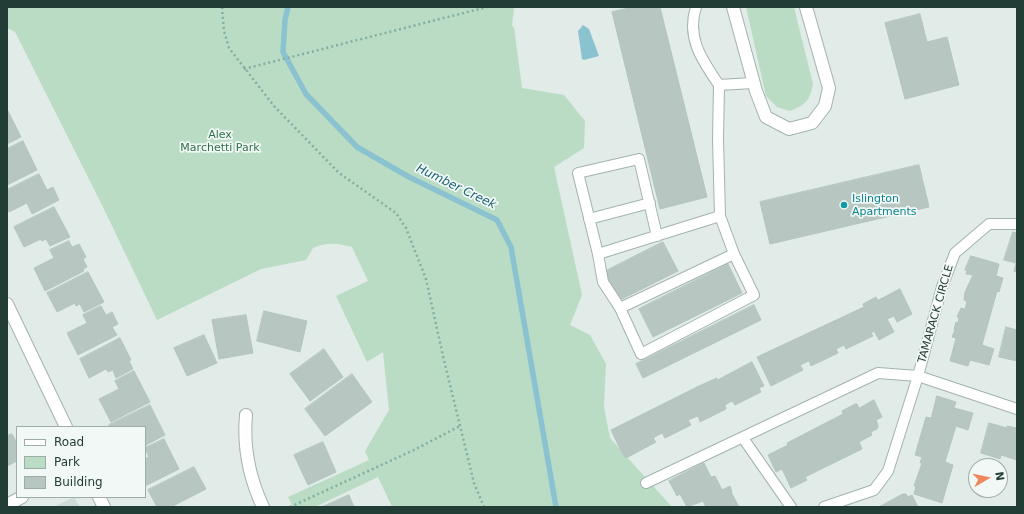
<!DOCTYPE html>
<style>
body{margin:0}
#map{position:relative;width:1024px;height:514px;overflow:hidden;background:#e1ebe7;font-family:"DejaVu Sans",sans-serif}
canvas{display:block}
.frame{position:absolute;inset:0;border:8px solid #223c36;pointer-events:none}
.legend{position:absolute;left:16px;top:426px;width:130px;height:72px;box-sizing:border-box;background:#f2f8f5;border:1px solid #9fada9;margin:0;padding:5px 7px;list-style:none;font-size:12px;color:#223c36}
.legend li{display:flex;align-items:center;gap:8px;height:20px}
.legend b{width:20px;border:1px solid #9fada9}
.north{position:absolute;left:968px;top:458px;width:40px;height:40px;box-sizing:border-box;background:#f2f8f5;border:1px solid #9fada9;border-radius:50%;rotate:81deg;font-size:11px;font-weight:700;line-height:16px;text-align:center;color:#223c36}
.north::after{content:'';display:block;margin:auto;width:14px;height:18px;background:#ef875c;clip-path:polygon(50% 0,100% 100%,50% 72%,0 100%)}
</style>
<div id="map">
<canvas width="1024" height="514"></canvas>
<div class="frame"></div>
<ul class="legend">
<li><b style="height:5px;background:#fff"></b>Road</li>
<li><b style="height:11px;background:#badcc5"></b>Park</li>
<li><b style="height:11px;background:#b7c6c0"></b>Building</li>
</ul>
<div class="north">N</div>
</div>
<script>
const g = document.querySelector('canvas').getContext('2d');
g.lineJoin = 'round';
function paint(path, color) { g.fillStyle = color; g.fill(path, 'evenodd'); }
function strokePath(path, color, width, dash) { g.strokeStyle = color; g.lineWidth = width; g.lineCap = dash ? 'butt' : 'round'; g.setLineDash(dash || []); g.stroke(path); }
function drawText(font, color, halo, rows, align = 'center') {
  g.font = font + ' "DejaVu Sans",sans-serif'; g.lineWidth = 3.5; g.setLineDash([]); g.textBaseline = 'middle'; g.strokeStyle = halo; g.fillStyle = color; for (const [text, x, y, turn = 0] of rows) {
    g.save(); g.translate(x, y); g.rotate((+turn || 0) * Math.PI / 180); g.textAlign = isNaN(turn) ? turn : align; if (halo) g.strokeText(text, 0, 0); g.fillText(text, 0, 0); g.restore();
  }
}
paint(new Path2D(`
 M74,497l6,10h-26z`), '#cfdbd6');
paint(new Path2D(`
 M7,7h510l-3,1 -2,18 2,1 8,61 42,7 21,26 -1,27 -30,19 28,128 -12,30 20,10 16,29 -2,43 6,31 62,69h-280l-14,-30 -63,30h-22l-5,-10 81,-37 -4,-9 24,-41 -6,-58 -16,10 -31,-66 32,-15 -16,-34c-15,-4 -25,-5 -39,1l-7,12 -45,9 -104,51 -54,-113 -88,-175 -8,-4z
 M746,7h48l19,77c-3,17 -8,21 -23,27l-13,-4 -11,-11z`), '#badcc5');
paint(new Path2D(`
 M583,25l6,4 10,27 -15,4 -2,-1 -4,-28z`), '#8ac2d0');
strokePath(new Path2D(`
 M288,7l-3,13 -2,32 23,42 51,53 52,30 88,43 14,27 45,260`), '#8ac2d0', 5.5);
const building = new Path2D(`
 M634,7h26l47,190 -47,12 -48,-197z
 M920,14l7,28 20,-5 12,48 -54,14 -20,-76z
 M7,109l14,28 -14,7z
 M23,141l14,29 -30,15v-36z
 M919,165l10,42 -159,37 -10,-42z
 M39,174l8,16 6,-3 6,13 -27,14 -5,-11 -18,9 -2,-4v-18z
 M54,207l16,30 -20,9 -4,-7 -4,2 -1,-2 -17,8 -10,-20z
 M1013,232l4,1v39l-3,-1 2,-8 -12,-3z
 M69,241l3,6 7,-3 7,13 -3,2 4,8 -4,2 1,2 -39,20 -11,-23 20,-10 -4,-8z
 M663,242l15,29 -60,30 -14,-29z
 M971,256l28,8 -3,12 7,2 -4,14 -2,-1 -15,54 12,4 -5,16 -19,-5 -2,6 -18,-5 6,-23 -4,-1 3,-7 -1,-1 2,-7 2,1 1,-6h-2l4,-9 4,1 2,-7 -3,-2 1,-8 8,-17 -7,-1 1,-3 -2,-1z
 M728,264l14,29 -89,44 -14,-28z
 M88,272l16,30 -20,10 -4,-8 -4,2 -1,-3 -18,9 -10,-19z
 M900,289l12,25 -15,8 -3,-6 -7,3 7,13 -15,8 -5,-9 -3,2 2,3 -27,13 -2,-4 -8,4 2,4 -27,13 -2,-5 -9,4 3,5 -32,16 -14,-29 107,-50 -1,-3 13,-7 2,3z
 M754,305l7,15 -118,58 -7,-14z
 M101,306l5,9 6,-3 6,12 -6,3 5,8 -39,20 -11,-22 20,-10 -4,-8z
 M264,311l43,10 -7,31 -43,-11z
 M246,315l7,38 -34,6 -7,-39z
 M1006,327l11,3v31l-18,-4z
 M204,335l13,28 -30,13 -13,-28z
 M120,338l11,22 -2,1 4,8 -17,9 -3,-8 -5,2 -2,-3 -17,9 -9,-19z
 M324,349l19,28 -33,24 -20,-27z
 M752,362l12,24 -5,2 2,4 -26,13 -3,-4 -7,4 1,4 -26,13 -2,-6 -10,4 3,5 -26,13 -3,-5 -9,5 3,4 -30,16 -4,-5 -11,-23 88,-44 18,-8v2z
 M134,371l16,31 -39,20 -12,-23 20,-10 -4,-8z
 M352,374l20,28 -47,34 -20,-27z
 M937,396l19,6 -2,6 19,5 -5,17 -12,-4 -11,36 8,3 -11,38 -28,-9 2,-8h-2l8,-23h-2l2,-6 -7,-2 11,-38 5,1z
 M874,400l8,17 -6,3 2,5 -1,4 -6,3 1,3 -13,7 3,7 -57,28 2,3 -16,8 -9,-19 -6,3 -8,-17 20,-10 -1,-2 56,-29 -1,-3 13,-7h2l2,4z
 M150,405l15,30 -19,10 -1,-18h-35l-1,-2z
 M989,423l18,5v-2l10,2v32l-16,-5 -1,4 -19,-6z
 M12,434l5,9v18l-10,5v-30z
 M164,439l15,30 -34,17v-27l4,-2 -4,-9z
 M323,442l13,30 -28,13 -14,-30z
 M704,463l7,14 4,-1 7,14 8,-4 2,6h-1l8,15h-33l-3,-6 -16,6 -7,-13 -3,2 -8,-15z
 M194,467l12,22 -35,18h-14l-9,-17z
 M903,494h3l2,3 4,-2 6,12h-39z
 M349,495l5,12h-32z`);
paint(building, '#b7c6c0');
strokePath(building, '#b4c5bf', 1);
const lane = new Path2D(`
 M696,7c-10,31 6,53 23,78l34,-2
 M720,216l14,38 -114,54 21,46 113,-59 -20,-41
 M589,219l61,-16
 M657,236l-18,-77 -61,14 20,81 122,-38 -2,-77 1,-54
 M598,254l5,28 17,26
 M743,438l48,69
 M646,483l232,-110 40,3 99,33
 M824,507l50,-17 14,-19 30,-95 24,-89 13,-34 34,-29h28`);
const street = new Path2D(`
 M733,7l23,84 10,26 23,12 23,-6 13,-17 4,-18 -23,-81
 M7,304l59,123
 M246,415c-3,33 3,62 17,92
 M99,497l5,10
 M7,505l15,-8`);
strokePath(lane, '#a4b3ae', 12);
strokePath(street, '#a4b3ae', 14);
strokePath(new Path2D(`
 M222,7l2,24 5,17 45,58 65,67 57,40 10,15 20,51 17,77 31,127 10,24
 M244,69l243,-62
 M290,507l124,-57 46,-24`), '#82aea3', 2.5, [2, 3]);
strokePath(lane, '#fff', 10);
strokePath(street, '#fff', 12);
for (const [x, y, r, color] of [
 [844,205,4,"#0f9aa8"]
]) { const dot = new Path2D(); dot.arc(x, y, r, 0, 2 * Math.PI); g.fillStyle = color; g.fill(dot); strokePath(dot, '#f2f8f5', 1.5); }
drawText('11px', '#2d724b', '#f2f8f5', [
 ["Alex",220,135],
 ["Marchetti Park",220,148]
]);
drawText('11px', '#0d838f', '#f2f8f5', [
 ["Islington",852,199],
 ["Apartments",852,212]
], 'left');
drawText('11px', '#223c36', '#f2f8f5', [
 ["TAMARACK CIRCLE",936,314,-74]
]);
drawText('italic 12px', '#1d6477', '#f2f8f5', [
 ["Humber Creek",456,187,26]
]);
</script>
